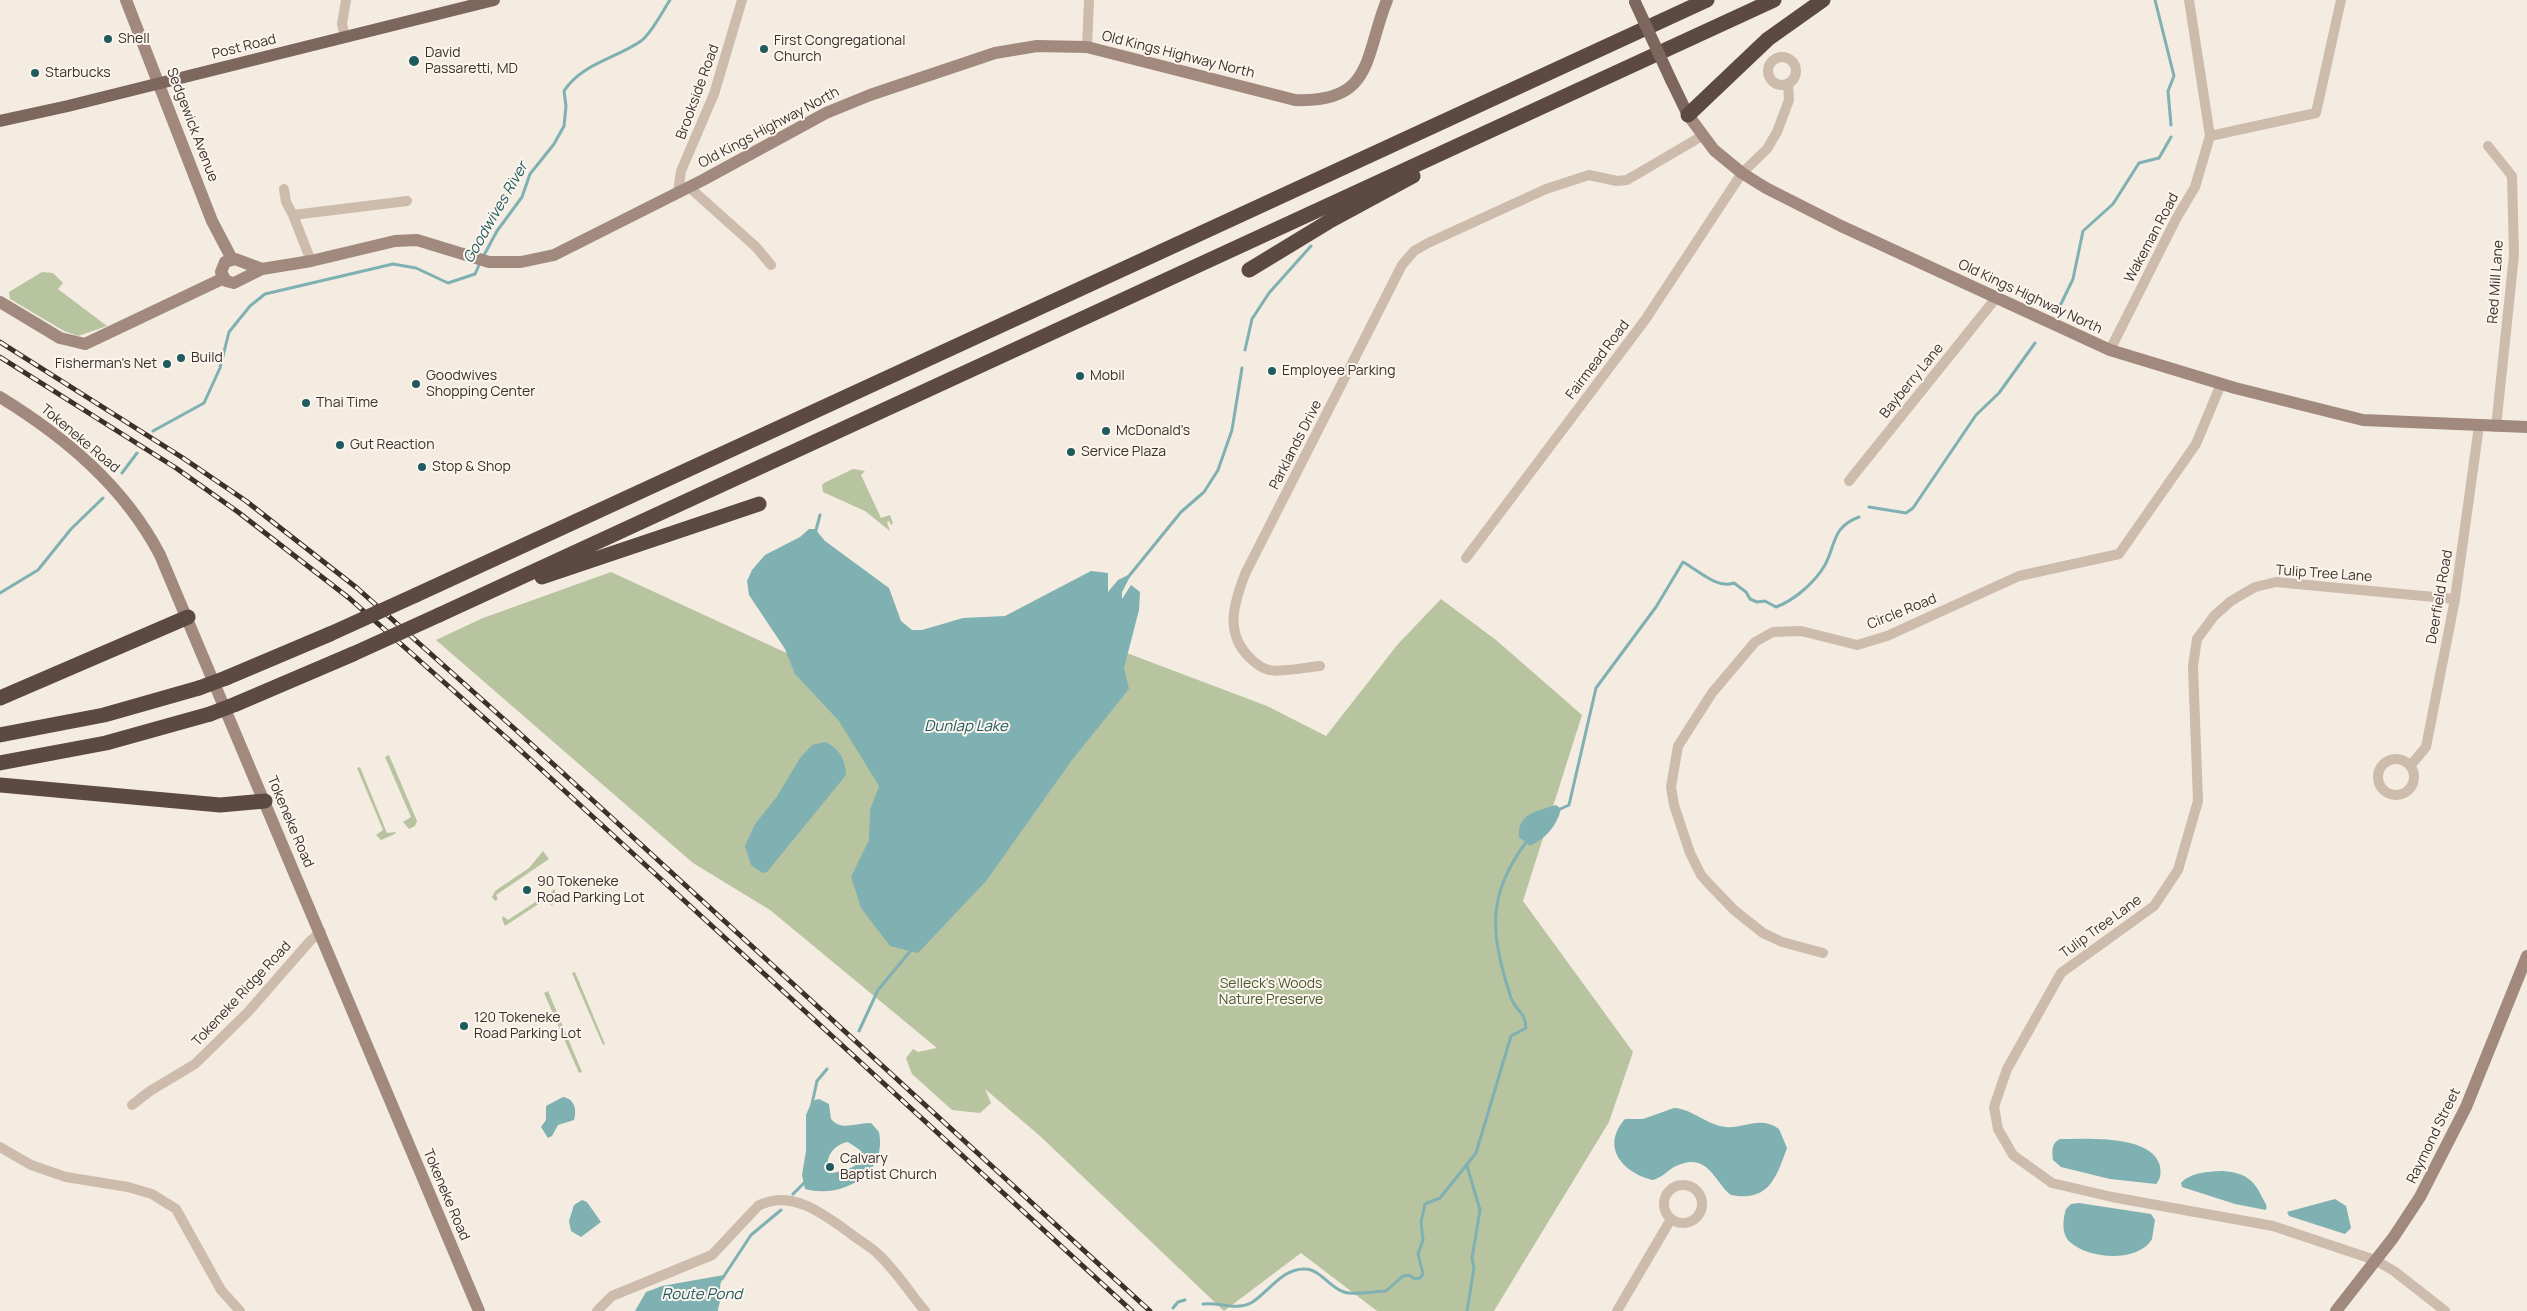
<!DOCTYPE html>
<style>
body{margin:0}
canvas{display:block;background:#f4ebe1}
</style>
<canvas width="2527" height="1311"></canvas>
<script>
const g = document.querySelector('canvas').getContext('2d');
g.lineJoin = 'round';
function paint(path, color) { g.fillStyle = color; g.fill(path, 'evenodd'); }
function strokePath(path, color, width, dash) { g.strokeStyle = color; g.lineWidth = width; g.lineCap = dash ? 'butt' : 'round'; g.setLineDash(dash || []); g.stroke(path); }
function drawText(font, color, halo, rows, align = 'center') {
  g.font = font + ' Manrope,sans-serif'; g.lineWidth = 4; g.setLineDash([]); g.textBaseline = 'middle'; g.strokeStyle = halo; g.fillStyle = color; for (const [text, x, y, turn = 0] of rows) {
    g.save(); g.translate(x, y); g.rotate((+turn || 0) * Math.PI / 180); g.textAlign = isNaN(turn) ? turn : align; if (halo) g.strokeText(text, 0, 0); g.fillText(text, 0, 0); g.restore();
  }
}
paint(new Path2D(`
 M42,272l11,1 10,10 -5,6 49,37 -29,10 -14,-5 -54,-32 -1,-7z
 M853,469l12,2 -4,4 20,43 9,-3 3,8 -2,2 -2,-4 -2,1 3,9 -25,-20 -42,-19 -1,-7 2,-2z
 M611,572l323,149 145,-86 188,71 59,30 72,-92 43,-45 55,41 86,75 -59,186 110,151 -24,70 -115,189h-117l-76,-58 -77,58 -184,-175 -55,-47 6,14 -11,10 -28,-3 -40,-36 -6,-16 7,-9 5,3 19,-4 -167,-138 -77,-47 -257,-223 47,-22z
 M389,755l28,66 -2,5 -6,3 -6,-7 8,-5 -26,-60z
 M360,767l27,66 9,-1 -1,2 -14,6 -5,-5 7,-5 -26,-62z
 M543,851l6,8 -53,36 2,4 -3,2 -3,-4 3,-6 34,-23z
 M555,889v8l-3,9 -6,-7 -41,27 -3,-7 1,-3 5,4z
 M575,972l30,72 -2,1 -31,-72z
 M548,991l34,81 -3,1 -35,-80z`), '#b8c4a0');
paint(new Path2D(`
 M809,529h6l10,12 64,47 12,33 11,9h10l41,-12 42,-2 86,-45 17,2v19l10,-12 14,-7 -10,19v7l9,-14 9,7 -1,18 -15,58 5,21 -57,71 -86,121 -68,72 -28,-7 -29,-38 -10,-31 18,-37 1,-30 9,-24 -40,-65 -44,-47 -10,-25 -36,-54 -2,-14 5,-11 13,-15 35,-18z
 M825,742c15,7 20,17 21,33l-79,97 -5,1 -11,-8 -6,-19 10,-22 21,-26 24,-40 12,-13z
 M1556,805l5,4c-4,17 -16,30 -31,37l-11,-9c-2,-24 19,-26 37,-32z
 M563,1097c12,2 14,13 11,23l-16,5 -6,11 -4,2 -7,-11 5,-7v-14z
 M819,1099l10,5 2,15c11,13 25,3 40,4l8,9c9,43 -38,67 -74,57l-3,-14 4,-24v-36l6,-14zM848,1142l12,8 3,11 -16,9 -15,3c-11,-13 2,-29 16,-31z
 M1674,1108c19,1 32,17 52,19 17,2 34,-12 53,2l8,19c-11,30 -18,54 -56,47 -16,-12 -22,-41 -50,-31 -11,3 -17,13 -28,16 -30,-7 -53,-33 -28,-61h18z
 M2060,1139c26,0 92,-5 100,27 1,6 1,13 -4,18l-46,-5 -49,-12 -8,-7c-1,-8 -2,-17 7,-21z
 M2221,1171c23,1 33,8 42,28 3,5 4,6 3,11l-31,-6 -53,-17 -1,-4c10,-11 27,-11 40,-12z
 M2335,1199l11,7 5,22 -6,6 -56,-18 -2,-4z
 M582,1200l5,2 14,20 -20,15 -10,-6 -2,-10 5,-16z
 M2079,1203l72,11 4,6 -3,19c-14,24 -64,20 -82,3 -9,-8 -7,-23 -4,-33l5,-5z
 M724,1275c-7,14 -2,13 -3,24 -1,4 -3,7 -3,12h-83l11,-19 16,-6z`), '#7fb0b2');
strokePath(new Path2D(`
 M2155,0l19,76 -6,15 3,34
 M483,257l14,-26 25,-34 8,-23 24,-30 10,-18 2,-20 -2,-15c17,-27 51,-32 77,-50 11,-8 21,-29 29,-41
 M2058,310l15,-31 10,-48 30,-27 26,-41 20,-5 12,-21
 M1245,350l7,-31 17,-26 42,-47
 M153,431l51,-28 16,-35 9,-36 21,-26 15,-12 128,-30 23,4 32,15 27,-9 5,-11
 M122,473l15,-20
 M1869,507l37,6 7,-5 63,-93 23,-22 36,-50
 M815,534l5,-19
 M1129,576l52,-64 23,-20 14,-22 14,-40 10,-62
 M0,593l38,-23 33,-41 32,-31
 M1558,810l11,-5 27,-117 60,-81 27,-45c16,9 34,27 51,21l12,9 4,7 7,3 8,-1 11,6c19,-7 39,-25 49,-42 11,-21 7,-38 34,-48
 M859,1031l19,-41 34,-41
 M812,1104l5,-23 10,-12
 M1467,1166l13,44 -8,48 2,10 -7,43
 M793,1194l12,-12
 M722,1279l29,-44 30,-25
 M1203,1304c17,-2 32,7 48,-1 17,-10 31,-35 54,-34 15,0 25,19 39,23 12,4 29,-1 42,-1l17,-15 6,-1 6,4 5,-1 3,-4 -5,-20 5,-14 -2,-18 4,-18 15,-6 36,-45 35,-117 15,-8c-1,-18 -10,-16 -15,-30 -20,-63 -26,-102 16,-157
 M1173,1308l5,-6 7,-2`), '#7fb0b2', 3);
strokePath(new Path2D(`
 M2189,0l21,136 106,-23 25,-113
 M345,37l-3,-13 4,-24
 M1087,47l2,-47
 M1768 71a14 14 0 1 1 28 0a14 14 0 1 1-28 0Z
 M2488,146l24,30 2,79 -18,172
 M689,187l67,60 15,18
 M284,189l2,13 7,13 114,-14
 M678,192l3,-21 33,-77 28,-94
 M293,215l18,46
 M2110,350l66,-131 19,-32 15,-51
 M1849,481l147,-183
 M1466,558l179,-238 97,-147 25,-24 10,-17 12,-32 -1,-16
 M1320,666c-13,1 -39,7 -51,4 -8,-2 -14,-7 -19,-12 -26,-25 -16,-55 -5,-84l157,-309 12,-14 14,-8 118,-54 43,-14 28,6 10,-1 75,-44
 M2378 777a18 18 0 1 1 36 0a18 18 0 1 1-36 0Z
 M2410,766l16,-19 29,-148 24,-173
 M1823,953l-41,-11 -19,-9 -29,-23 -25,-26 -8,-9 -11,-22 -16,-48 -3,-18 7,-41 34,-53 43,-51 18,-10 28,-1 56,14 30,-9 132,-60 100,-22 77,-110 25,-60
 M132,1105l18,-14 45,-27 53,-52 62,-71 11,-9
 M0,1147l31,18 35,12 62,10 24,7 24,15 45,81 19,21
 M1664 1204a19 19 0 1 1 38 0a19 19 0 1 1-38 0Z
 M597,1311l15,-15 100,-41 46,-49c33,-18 67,9 93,28 9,7 20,13 28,21 17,16 31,38 46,56
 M1617,1311l54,-92
 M2445,1311l-51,-40 -19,-11 -102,-34 -161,-29 -60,-14 -39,-28 -15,-26 -4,-22 13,-38 54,-96 93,-67 24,-36 20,-69 -5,-135 4,-27 17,-23 17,-15 24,-14 21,-5 179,17`), '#cdbbac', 10);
strokePath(new Path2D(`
 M126,0l86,221 20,38
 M1688,115l26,35 28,23 24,15 75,38 269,124 125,38 128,32 164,7
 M262,269l-27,-10 -10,3 -4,10 5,9 8,2 28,-14 49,-8 84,-20 22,-1 72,22h32l33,-7 149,-75 123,-67 44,-18 125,-42 42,-7 50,1 208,53c79,3 69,-43 92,-100
 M0,302l60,36 25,6 139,-66
 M0,397c65,40 124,89 160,158l319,756
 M2336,1311l57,-73 27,-41 46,-90 61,-151`), '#a18a7d', 12);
strokePath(new Path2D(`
 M1671,80l17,35
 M0,121l68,-15 426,-106`), '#7d675c', 12);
strokePath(new Path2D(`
 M1688,115l80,-76 55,-39
 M1249,270l79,-48 85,-46
 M542,577l217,-73
 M416,595l1291,-595
 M439,615l1335,-615
 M226,678l104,-44
 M0,698l188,-81
 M236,704l117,-50
 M0,735l104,-20 95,-27
 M0,763l106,-20 104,-29
 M0,785l220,20 45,-4`), '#5c4a42', 15);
const rail = new Path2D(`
 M0,342l183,116 63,43 111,87 159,142 634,581
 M0,357l176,111 62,44 111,86 159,141 624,572`);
strokePath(rail, '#3b302b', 5);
strokePath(rail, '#fbf5ee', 3, [9]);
strokePath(new Path2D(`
 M1635,2l36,78`), '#7d675c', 12);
strokePath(new Path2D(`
 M330,634l86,-39
 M353,654l86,-39
 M199,688l27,-10
 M210,714l26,-10`), '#5c4a42', 15);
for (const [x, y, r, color] of [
 [108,39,5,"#1f5a5e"],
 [764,49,5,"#1f5a5e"],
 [414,61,6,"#1f5a5e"],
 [35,73,5,"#1f5a5e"],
 [181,358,5,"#1f5a5e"],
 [167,364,5,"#1f5a5e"],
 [1272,371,5,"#1f5a5e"],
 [1080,376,5,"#1f5a5e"],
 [416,384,5,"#1f5a5e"],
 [306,403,5,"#1f5a5e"],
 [1106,431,5,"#1f5a5e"],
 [340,445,5,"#1f5a5e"],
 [1071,452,5,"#1f5a5e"],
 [422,467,5,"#1f5a5e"],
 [527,890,5,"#1f5a5e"],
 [464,1026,5,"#1f5a5e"],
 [830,1167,5,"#1f5a5e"]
]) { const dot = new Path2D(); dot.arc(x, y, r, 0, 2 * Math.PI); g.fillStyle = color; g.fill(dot); strokePath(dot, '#fbf5ee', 2); }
drawText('14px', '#3b302b', '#fbf5ee', [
 ["Shell",118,39],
 ["First Congregational",774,41],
 ["Church",774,57],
 ["David",425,53],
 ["Passaretti, MD",425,69],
 ["Starbucks",45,73],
 ["Build",191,358],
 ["Fisherman's Net",157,364,"right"],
 ["Employee Parking",1282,371],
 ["Goodwives",426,376],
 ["Shopping Center",426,392],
 ["Mobil",1090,376],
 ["Thai Time",316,403],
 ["McDonald's",1116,431],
 ["Gut Reaction",350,445],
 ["Service Plaza",1081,452],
 ["Stop & Shop",432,467],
 ["90 Tokeneke",537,882],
 ["Road Parking Lot",537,898],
 ["120 Tokeneke",474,1018],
 ["Road Parking Lot",474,1034],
 ["Calvary",840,1159],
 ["Baptist Church",840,1175]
], 'left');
drawText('14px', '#3b302b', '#fbf5ee', [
 ["Post Road",244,47,-14],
 ["Old Kings Highway North",1178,55,14],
 ["Brookside Road",698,92,-70],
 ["Sedgewick Avenue",192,125,69],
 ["Old Kings Highway North",769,128,-28],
 ["Wakeman Road",2152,238,-62],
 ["Red Mill Lane",2496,282,-86],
 ["Old Kings Highway North",2030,297,25],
 ["Fairmead Road",1598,360,-53],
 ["Bayberry Lane",1912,381,-51],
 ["Tokeneke Road",80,439,40],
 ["Parklands Drive",1296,445,-63],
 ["Tulip Tree Lane",2324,574,4],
 ["Deerfield Road",2440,597,-80],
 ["Circle Road",1902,612,-22],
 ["Tokeneke Road",290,822,67],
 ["Tulip Tree Lane",2101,927,-36],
 ["Tokeneke Ridge Road",242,994,-47],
 ["Raymond Street",2434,1136,-64],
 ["Tokeneke Road",446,1195,67]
]);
drawText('14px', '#4a5a2e', '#fbf5ee', [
 ["Selleck's Woods",1271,984],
 ["Nature Preserve",1271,1000]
]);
drawText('italic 15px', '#1f5a5e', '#fbf5ee', [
 ["Goodwives River",496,213,-60],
 ["Dunlap Lake",966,727],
 ["Route Pond",702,1295]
]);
</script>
